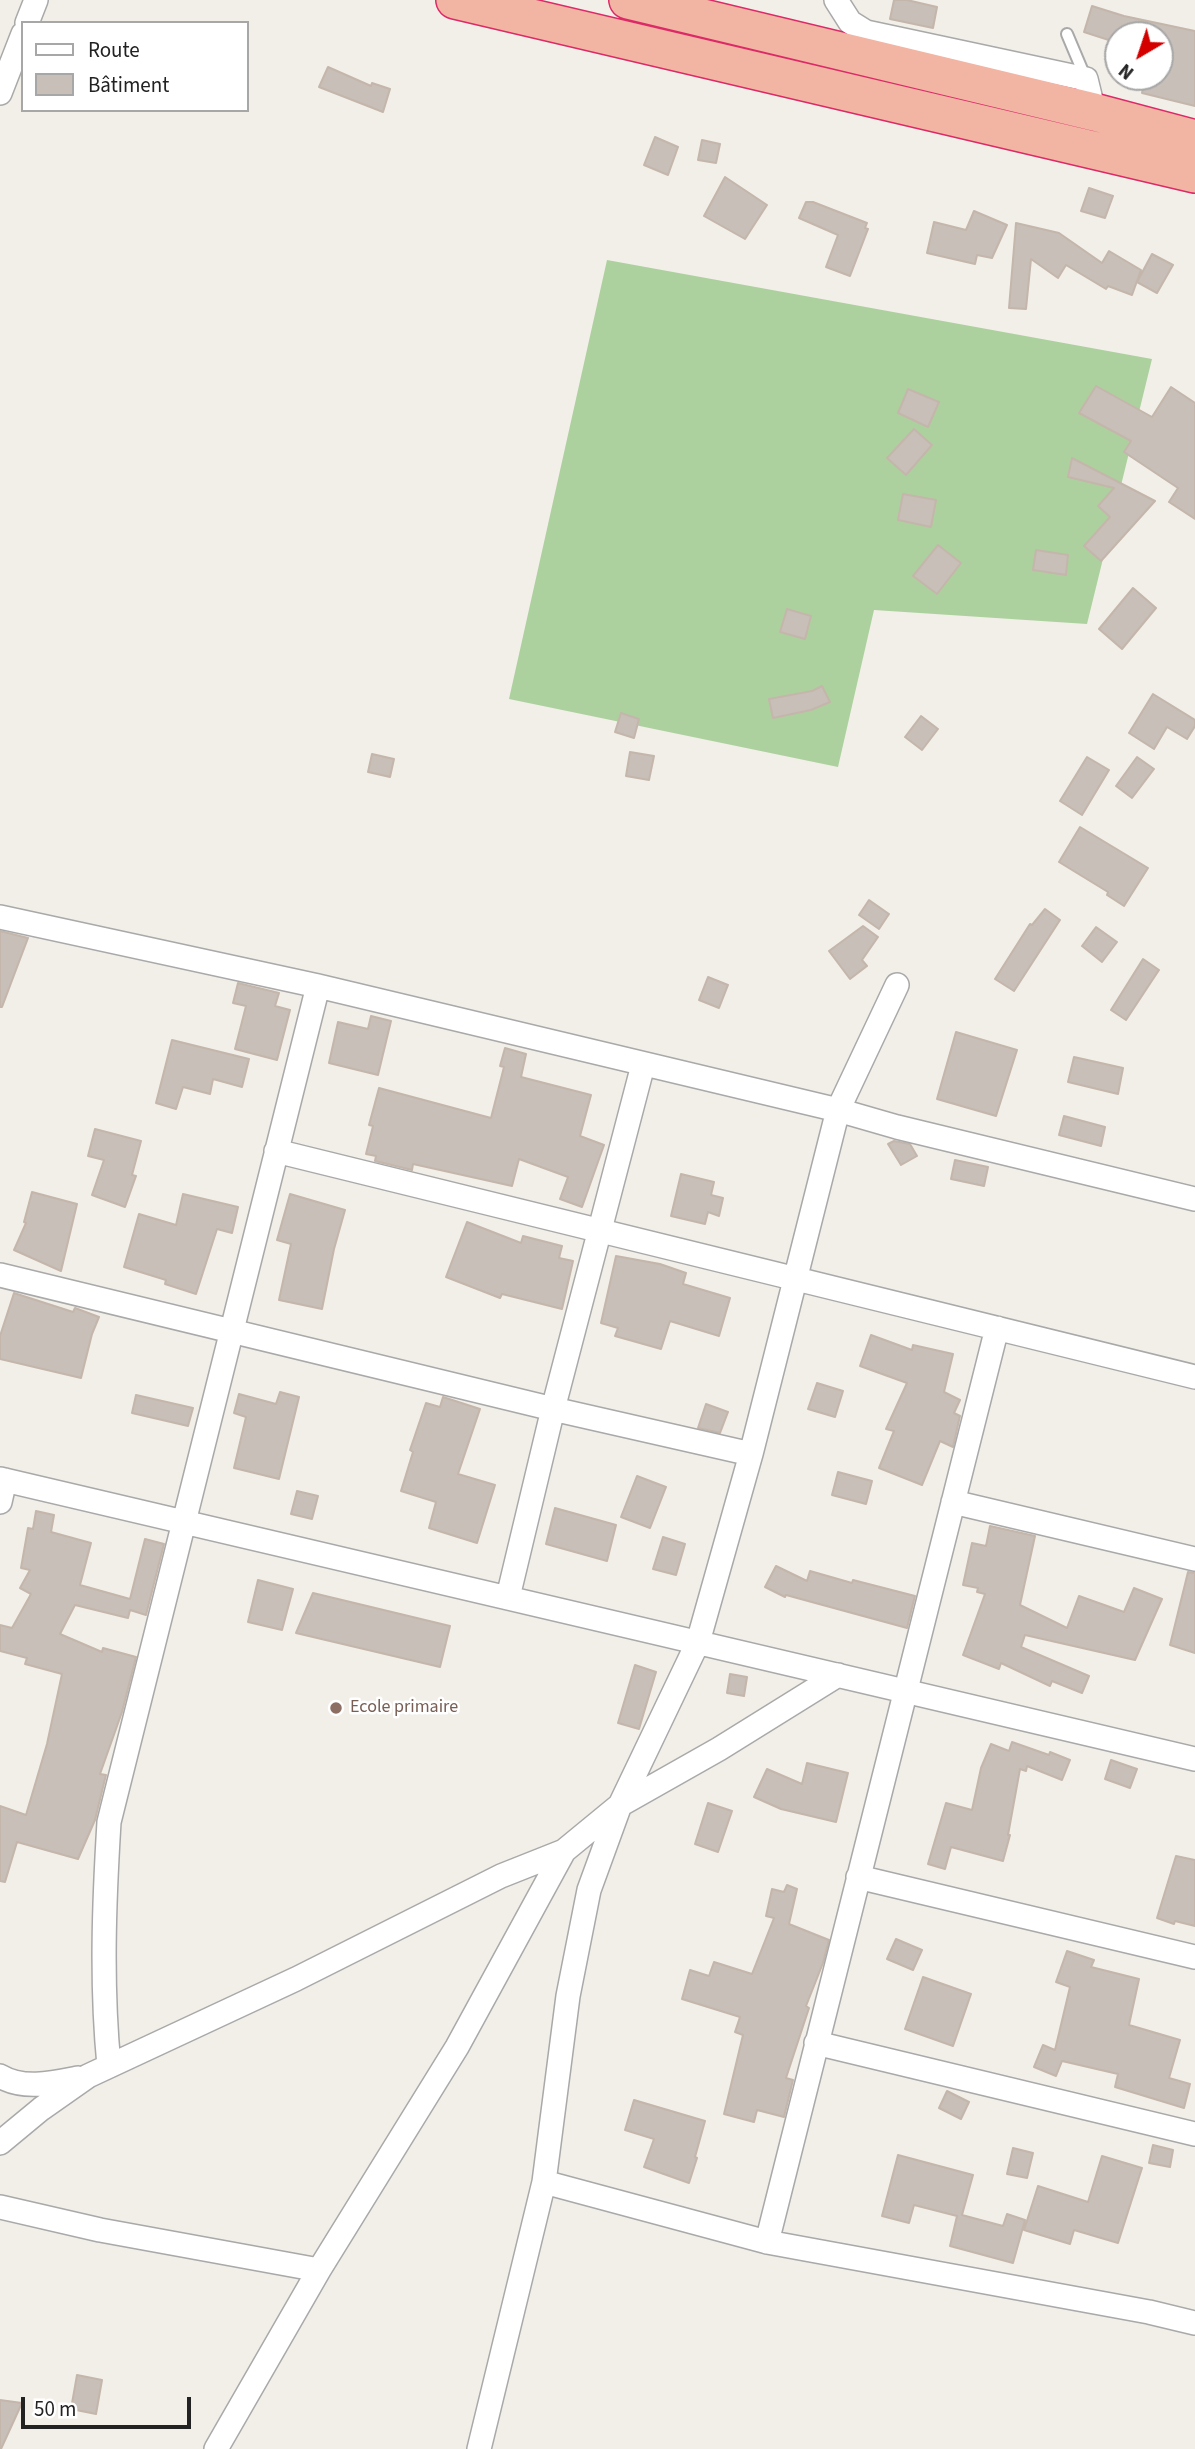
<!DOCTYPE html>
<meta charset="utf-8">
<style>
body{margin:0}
#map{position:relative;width:1195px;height:2449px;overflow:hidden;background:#f2efe9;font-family:"Source Sans 3",sans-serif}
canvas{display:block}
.legend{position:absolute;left:21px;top:21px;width:228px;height:91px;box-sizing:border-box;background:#fff;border:2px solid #a7a7a7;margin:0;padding:9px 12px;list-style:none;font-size:21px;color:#222}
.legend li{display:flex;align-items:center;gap:14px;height:35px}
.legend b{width:35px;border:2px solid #a7a7a7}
.north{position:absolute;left:1104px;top:21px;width:70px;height:70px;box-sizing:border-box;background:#fff;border:2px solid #a7a7a7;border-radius:50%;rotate:219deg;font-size:19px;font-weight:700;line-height:28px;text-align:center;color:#222}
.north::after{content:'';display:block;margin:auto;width:24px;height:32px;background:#d40000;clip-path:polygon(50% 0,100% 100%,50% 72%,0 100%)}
.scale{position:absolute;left:21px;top:2397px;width:170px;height:32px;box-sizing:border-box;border:4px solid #222;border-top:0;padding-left:9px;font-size:21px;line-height:24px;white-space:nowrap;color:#222;-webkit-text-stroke:5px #fff;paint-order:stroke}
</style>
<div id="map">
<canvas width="1195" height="2449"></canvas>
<ul class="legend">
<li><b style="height:9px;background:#fff"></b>Route</li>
<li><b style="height:19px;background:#c7bfb8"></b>Bâtiment</li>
</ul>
<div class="north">N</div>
<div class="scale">50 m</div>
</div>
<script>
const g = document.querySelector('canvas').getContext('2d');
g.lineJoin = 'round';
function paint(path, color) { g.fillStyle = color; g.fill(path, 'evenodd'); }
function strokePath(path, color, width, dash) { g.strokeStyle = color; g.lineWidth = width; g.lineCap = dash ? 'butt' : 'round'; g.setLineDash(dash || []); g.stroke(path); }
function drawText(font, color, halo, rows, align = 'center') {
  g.font = font + ' "Source Sans 3",sans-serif'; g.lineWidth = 5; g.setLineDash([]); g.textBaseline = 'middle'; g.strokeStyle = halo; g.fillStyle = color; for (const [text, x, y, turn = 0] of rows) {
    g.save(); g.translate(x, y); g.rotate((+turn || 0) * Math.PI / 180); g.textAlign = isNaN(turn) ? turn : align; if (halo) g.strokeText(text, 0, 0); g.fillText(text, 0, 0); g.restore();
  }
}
paint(new Path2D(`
 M607,260l545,99 -65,265 -213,-14 -36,157 -329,-68z`), '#add19e');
const building = new Path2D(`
 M894,0h13l30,7 -4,21 -43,-9z
 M1092,6l32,10 71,15v75l-53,-13 4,-16h14v-42h-42v8l-34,-11z
 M328,67l43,19 1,-3 18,6 -7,23 -64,-25z
 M655,137l23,10 -10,28 -24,-10z
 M702,140l18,4 -4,19 -18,-3z
 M725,177l42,28 -22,34 -41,-23z
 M1089,188l24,8 -8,22 -24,-7z
 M806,202h7l54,21 -2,5 3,1 -18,47 -24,-9 12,-32 -39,-17z
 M974,211l33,14 -15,33 -15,-3 -2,9 -48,-11 7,-31 32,8z
 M1016,223l43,10 43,30 7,-12 32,19 -9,25 -24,-9 -2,3 -40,-24 -8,13 -27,-19 -5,50 -17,-1z
 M1152,254l21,11 -16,28 -20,-11z
 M1096,386l56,31 19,-30 24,16v116l-26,-17 9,-14 -54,-36 7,-11 -52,-28z
 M908,389l31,13 -11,25 -30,-14z
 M914,429l18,16 -26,30 -19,-17z
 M1072,458l83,43 -54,60 -17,-15 26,-29 -12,-11 16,-18 -46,-11z
 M903,494l33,6 -5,27 -33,-7z
 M938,545l23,18 -24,31 -24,-18z
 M1036,550l32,5 -2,20 -33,-5z
 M1133,588l23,20 -34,41 -23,-20z
 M787,609l24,7 -6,23 -25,-7z
 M822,686l8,16 -19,8 -38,8 -4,-19 43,-8z
 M1153,694l42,26v6l-8,13 -20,-12 -13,22 -25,-16z
 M621,713l18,6 -5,19 -19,-6z
 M921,716l17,13 -16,21 -17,-13z
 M630,752l24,4 -5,24 -23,-4z
 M372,754l22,5 -4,18 -22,-5z
 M1087,757l22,13 -27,45 -22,-14z
 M1137,757l17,12 -22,29 -16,-12z
 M1080,827l68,41 -24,38 -17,-11 1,-3 -49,-30z
 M869,900l20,14 -10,15 -20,-14z
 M1045,909l15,11 -46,71 -19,-12 35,-55 2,1z
 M863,926l15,11 -16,23 5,6 -17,13 -21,-28z
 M1096,927l21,15 -15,20 -20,-16z
 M0,931l28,7 -26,69h-2z
 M1143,959l16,11 -33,50 -15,-10z
 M708,977l20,8 -9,23 -20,-8z
 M238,983l41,10 -4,13 15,4 -13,50 -42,-11 11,-43 -13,-3z
 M371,1016l20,5 -13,54 -49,-12 9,-41 30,7z
 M956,1032l61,18 -21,66 -59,-17z
 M172,1040l77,19 -7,28 -29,-8 -3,15 -27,-7 -7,22 -20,-6z
 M505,1048l21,6 -5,23 70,18 -11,41 24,9 -22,62 -22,-8 8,-22 -49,-18 -7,27 -99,-22 -1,6 -37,-9 1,-5 -10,-2 7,-28 -4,-1 10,-37 112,30 13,-51 -4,-1z
 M1074,1057l49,11 -5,26 -50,-12z
 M1064,1116l41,11 -4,19 -42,-11z
 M95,1129l46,12 -9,34 4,1 -11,31 -33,-12 12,-35 -16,-4z
 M894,1141l16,3 7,12 -16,9 -13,-21z
 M955,1160l33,7 -4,19 -33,-7z
 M681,1174l33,8 -3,13 12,3 -4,18 -11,-4 -3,12 -34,-8z
 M32,1192l45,12 -16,67 -47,-21 12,-27 -2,-1z
 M183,1194l55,13 -6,26 -15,-4 -21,65 -31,-10 1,-4 -42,-13 15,-53 37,11z
 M290,1194l55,16 -11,39 -12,60 -43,-9 12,-56 -14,-4z
 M467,1222l54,21 2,-7 39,10 -3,12 14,3 -11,48 -60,-15 -2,4 -54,-21z
 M616,1256l44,8 26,9 -3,11 47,14 -11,38 -49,-15 -9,28 -46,-13 3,-8 -17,-5z
 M14,1293l59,19 2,-4 24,9 -7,17 -11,44 -81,-19v-23z
 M871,1335l41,15 1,-5 40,9 -9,38 16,8 -6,13 6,3 -7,31 -13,-6 -18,44 -43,-17 15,-37 -8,-2 21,-46 -47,-17z
 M817,1383l26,8 -8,26 -27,-8z
 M280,1392l19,5 -20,82 -45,-11 12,-51 -12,-4 5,-19 37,10z
 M136,1395l57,13 -5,18 -56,-13z
 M443,1397l37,12 -22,65 37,11 -18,58 -48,-15 7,-26 -35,-11 12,-39 -3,-2 16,-47 14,4z
 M706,1404l22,8 -8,21 -22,-5z
 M838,1472l34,9 -6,23 -34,-9z
 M637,1476l29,11 -16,41 -29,-11z
 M297,1491l21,5 -6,23 -21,-5z
 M555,1508l61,17 -9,36 -61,-17z
 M36,1511l18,4 -3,17 40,11 -11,42 50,14 15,-60 19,5 -18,71 -16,-5 -2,8 -53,-13 -15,29 42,18 1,-4 33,9 -14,55 -22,62 6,1 -11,45 -17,39 -61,-17 -12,40 -5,-1v-75l26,9 21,-71 15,-70 -37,-10 2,-6 -27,-7v-26l12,3 19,-34 -11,-6 10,-18 -9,-2 7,-40 5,1z
 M990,1526l45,10 -15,69 47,23 12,-32 45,16 10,-24 28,11 -27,61 -110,-25 -4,12 68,29 -7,17 -30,-12 -2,5 -49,-23 -2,6 -36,-14 22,-61 -8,-2 1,-4 -15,-3 9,-42 14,3z
 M663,1537l22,7 -9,31 -23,-6z
 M776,1566l31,15 3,-10 42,12 1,-3 62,16 -8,32 -121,-33 -1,2 -20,-10z
 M1188,1572l7,1v80l-25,-8z
 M258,1580l35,9 -11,41 -34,-8z
 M313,1593l137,33 -10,41 -144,-34z
 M635,1665l21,7 -17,57 -21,-6z
 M730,1674l17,3 -3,19 -17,-3z
 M1012,1742l37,13 1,-3 20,8 -8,20 -35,-14 -1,5 -6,-2 -12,66h2l-7,26 -52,-14 -6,22 -17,-5 18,-61 26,7 9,-42 10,-24 18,7z
 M1111,1760l26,9 -7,19 -25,-9z
 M807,1763l41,10 -12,49 -55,-13 -27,-12 13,-28 35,15z
 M708,1803l24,8 -14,41 -23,-8z
 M1176,1856l19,4v66l-20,-5 -1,3 -17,-6z
 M787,1885l10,4 -8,35 40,16 -6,23 -17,43 3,2 -23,70 7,2 -9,37 -27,-7 -3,12 -30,-8 19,-79 -8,-3 5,-15 -58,-18 8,-29 19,6 5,-14 38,12 22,-56 -8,-2 6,-27 12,3z
 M896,1939l26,11 -9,20 -26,-11z
 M1067,1951l27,9 -3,7 48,12 -10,46 51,15 -11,38 21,6 -6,24 -69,-21 3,-13 -56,-13 -6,15 -22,-9 9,-22 12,5 15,-63 -14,-5z
 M923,1977l48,17 -18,52 -48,-17z
 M947,2091l22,11 -8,17 -22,-11z
 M634,2100l71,21 -10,36 2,1 -8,25 -45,-16 10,-28 -29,-9z
 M1153,2145l20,5 -3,17 -21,-4z
 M1013,2148l20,5 -6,25 -20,-4z
 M898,2155l75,20 -11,40 41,11 4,-12 18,6 -12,43 -63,-17 7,-30 -43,-11 -5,18 -27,-7z
 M1102,2156l40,12 -24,75 -44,-13 -4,14 -46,-14 14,-44 50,16z
 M77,2375l25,5 -6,34 -25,-5z
 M0,2400l22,3 -21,46h-1z`);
paint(building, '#c7bfb8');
strokePath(building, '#c4b6ab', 2);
const service = new Path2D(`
 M1067,34l19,45`);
const minor = new Path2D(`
 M836,0l14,22 16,10 220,47 8,33
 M27,23l9,-23
 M0,93l23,-59
 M0,917l318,69 520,124 59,17 298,72
 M276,1151l919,226
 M0,1275l553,134 198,45
 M0,1479l1195,280
 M0,1502l5,-22
 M953,1502l242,57
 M508,1597l45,-188 90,-344
 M858,1877l337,80
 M816,2043l379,91
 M109,2066c-8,-82 -5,-162 0,-244l209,-836
 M0,2076c23,14 53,7 78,2
 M0,2143l41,-34 47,-33 208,-97 205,-103 63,-25 56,-46 99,-56 119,-74
 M544,2182l223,60 382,70 46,11
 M0,2207l100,23 219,40 138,-223 107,-196
 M767,2242l230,-914
 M216,2449l103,-179
 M479,2449l65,-267 24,-186 21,-106 31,-85 78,-163 53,-188 87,-344 59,-125`);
const trunk = new Path2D(`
 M455,0l740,174
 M628,0l466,112 101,27`);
strokePath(service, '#a9a9a9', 14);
strokePath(minor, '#a9a9a9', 26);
strokePath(trunk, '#dc2a67', 40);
strokePath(service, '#fff', 10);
strokePath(minor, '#fff', 23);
strokePath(trunk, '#f2b4a3', 37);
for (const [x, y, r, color] of [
 [336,1708,7,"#8d6e63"]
]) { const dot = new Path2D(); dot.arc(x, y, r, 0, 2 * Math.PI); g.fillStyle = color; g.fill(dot); strokePath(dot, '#fff', 2.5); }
drawText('18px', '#785e54', '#fff', [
 ["Ecole primaire",350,1708]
], 'left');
</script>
